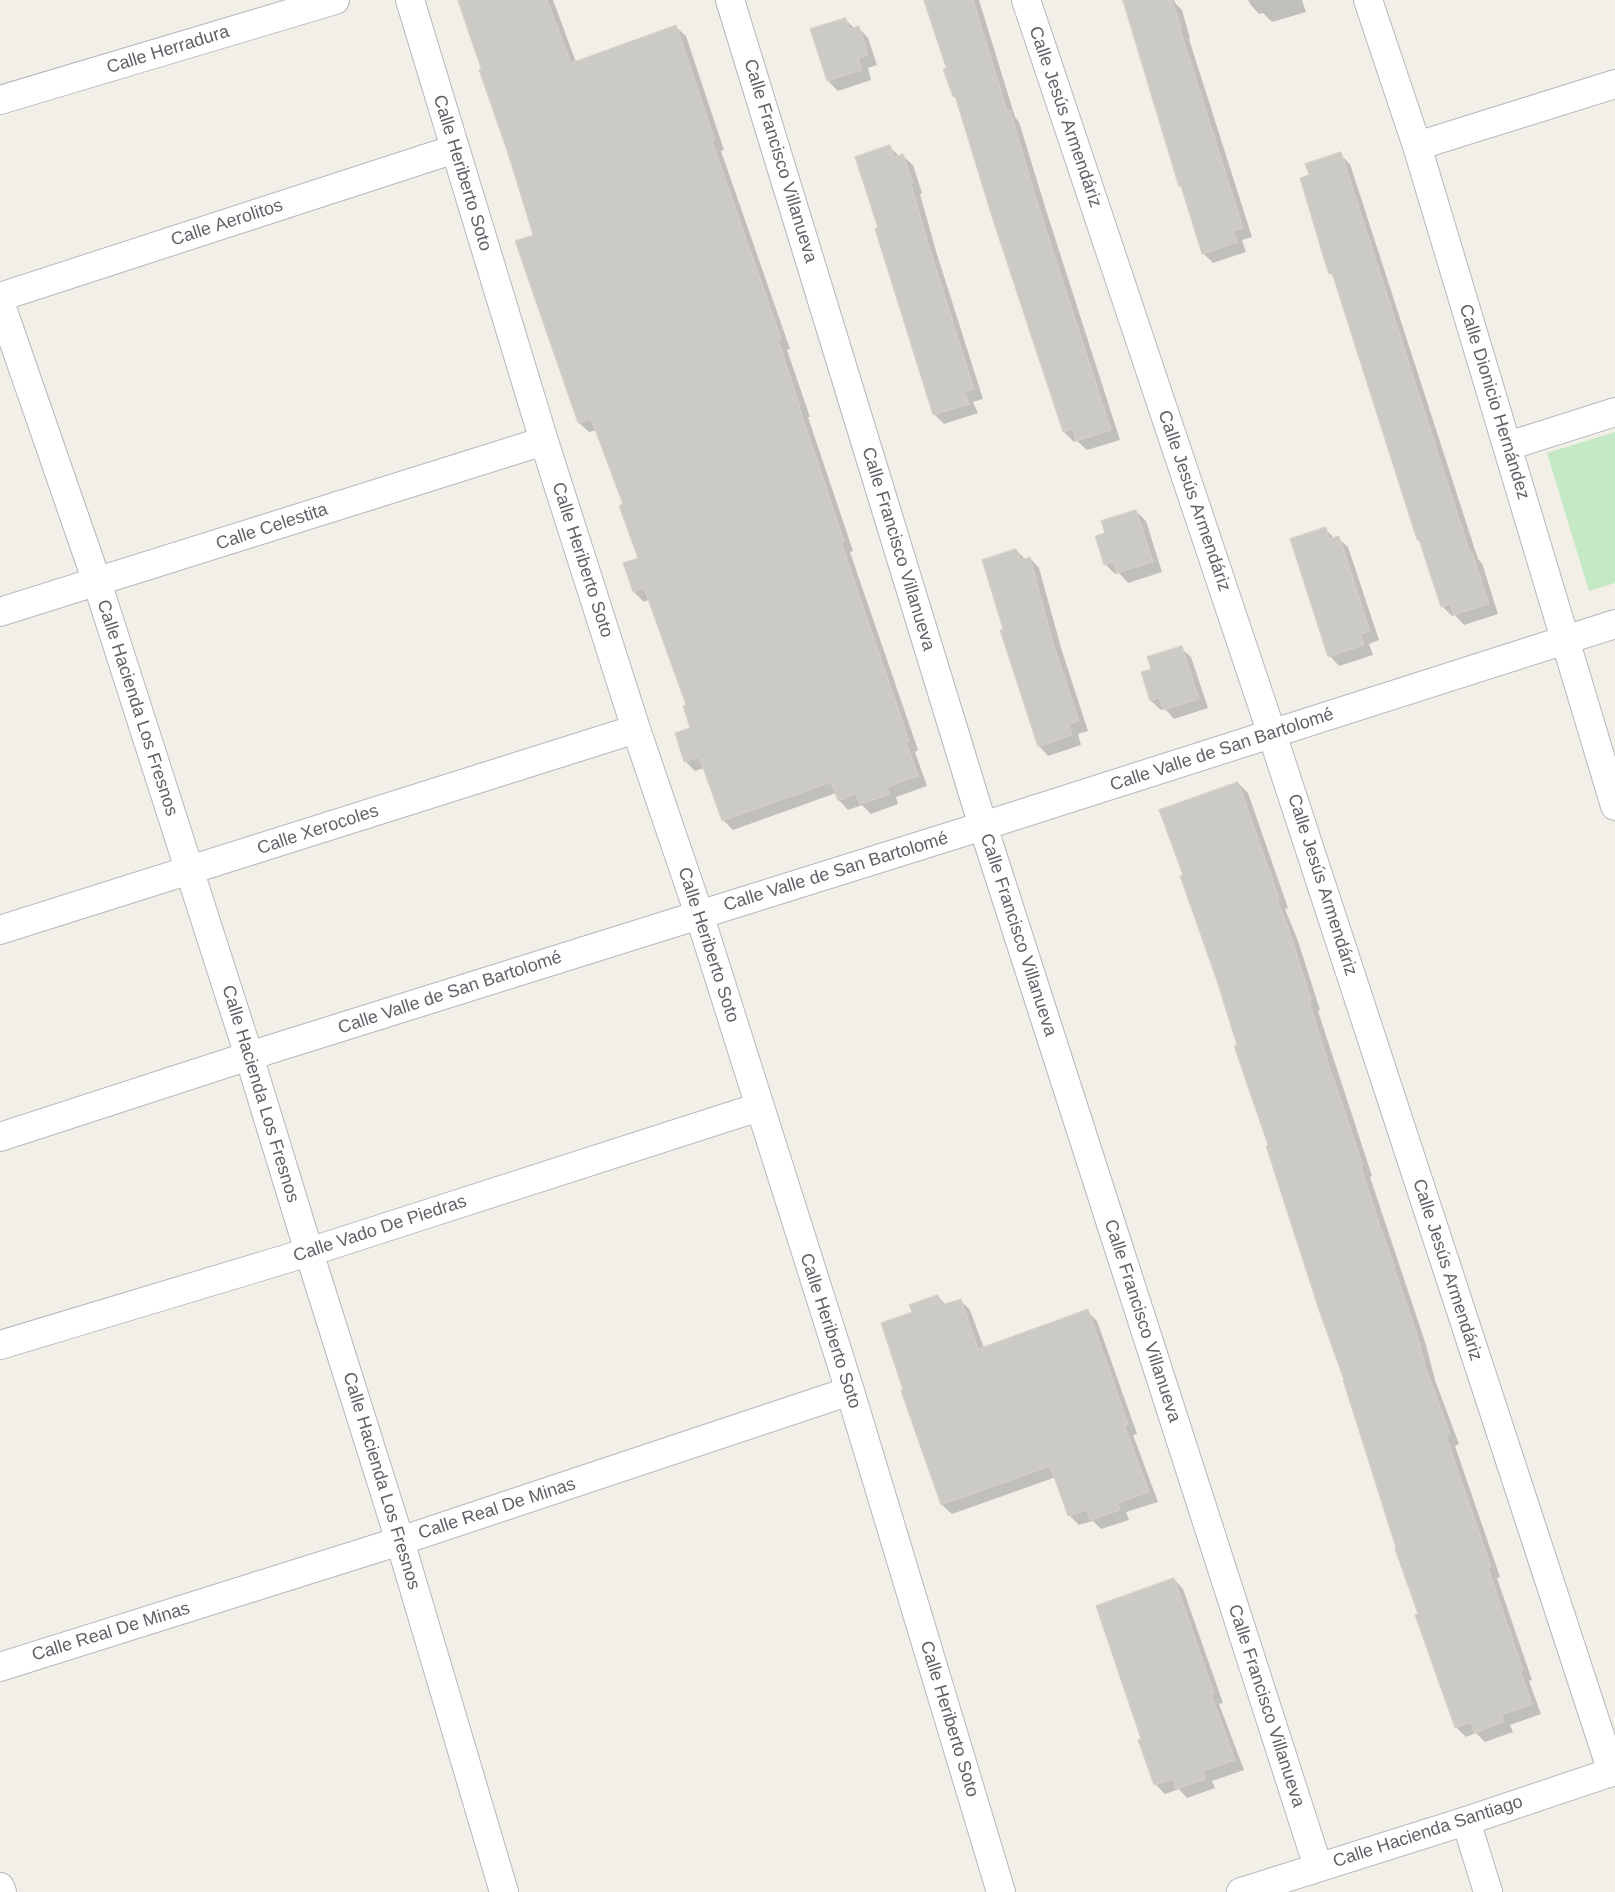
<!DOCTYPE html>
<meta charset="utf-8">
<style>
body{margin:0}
canvas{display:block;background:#f1efe8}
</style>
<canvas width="1615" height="1892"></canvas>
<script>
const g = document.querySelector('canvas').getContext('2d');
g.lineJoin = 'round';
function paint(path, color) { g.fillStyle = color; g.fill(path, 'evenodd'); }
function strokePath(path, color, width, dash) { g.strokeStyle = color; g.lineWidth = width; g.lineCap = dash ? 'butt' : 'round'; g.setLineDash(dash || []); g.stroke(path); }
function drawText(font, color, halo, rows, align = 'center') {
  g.font = font + ' Arial,sans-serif'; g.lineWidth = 5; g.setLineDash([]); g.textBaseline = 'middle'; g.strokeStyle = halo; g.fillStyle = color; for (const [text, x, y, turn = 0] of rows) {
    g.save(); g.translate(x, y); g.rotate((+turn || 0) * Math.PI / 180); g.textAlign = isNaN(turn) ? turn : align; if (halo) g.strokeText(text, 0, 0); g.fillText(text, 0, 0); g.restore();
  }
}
paint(new Path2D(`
 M1615,432v151l-26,8 -42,-138z`), '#c5e8c5');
paint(new Path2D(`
 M467,0h86l23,62 100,-35 10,9 38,114 -3,1 69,198 -3,1 23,67h-2l45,134 -3,1 68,198 -3,2 12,34 -31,11 2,7 -27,10 -9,-9 -14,5 -9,-10 -3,-7 -103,37 -10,-10 -19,-52 -9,3 -9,-9 -9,-28 15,-6 -5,-22 -37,-107 -6,3 -10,-10 6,-34 -16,-53 -27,-75 -8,2 -10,-9 -44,-187 -55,-166 3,-1z
 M926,0h53l36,117 4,5 28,91 73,227 -33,10 -10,-9 -3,1 -10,-10 -71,-216 -35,-115 -4,-4 -7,-29z
 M1124,0h50l2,4 6,6 8,28 -1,1 63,198 -10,3 4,12 -33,11 -10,-10 -20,-65 -3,-3z
 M1248,0h54l4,12 -34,10 -9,-9 -4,1 -9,-10z
 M845,19l10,10 4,-1 9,10 9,27 -9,3 3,12 -33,11 -10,-10 -16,-51z
 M890,147l10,10 3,-1 10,9 9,28 -2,1 16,57 47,148 -10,3 5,11 -34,11 -10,-10 -55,-185z
 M1340,154l10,10 128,395 4,4 16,51 -34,11 -9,-10 -3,1 -10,-10 -20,-62 -4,-4 -84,-263 -3,-3 -5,-15 -16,-83z
 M1136,511l10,10 16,51 -34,11 -9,-10 -4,1 -10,-10 1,-31z
 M1325,529l10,10 3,-1 10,9 31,93 -10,4 4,11 -34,11 -9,-10z
 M1016,550l10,10 4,-2 9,10 23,83 26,80 -10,3 3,11 -33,11 -9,-10 -35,-117z
 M1181,648l10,9 17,51 -34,11 -9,-10 -4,1 -10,-9 -8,-29 9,-2z
 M1238,783l10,10 40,115 -3,1 13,32 22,69 -2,1 54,165 -2,1 56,168 9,35 24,64 -4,2 45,131 -3,1 35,102 -3,1 12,33 -31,11 3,7 -28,10 -9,-9 -10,4 -10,-10 -58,-178 -213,-674z
 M938,1296l8,9 14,-5 10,10 14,38 103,-37 10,10 40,113 -4,1 25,67 -32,10 3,8 -28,9 -8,-8 -14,4 -10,-10 -13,-38 -104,37 -10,-9 -40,-114 3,-1 8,-77z
 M1174,1579l9,10 40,114 -4,1 25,66 -32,11 3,7 -28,10 -8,-9 -14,5 -10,-10 -13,-44z`), '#0003');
const building = new Path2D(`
 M458,0h89l24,63 105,-38 39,115 -3,1 69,198 -3,1 22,67h-1l45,134 -3,1 68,199 -3,1 12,34 -31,11 3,7 -30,10 -4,-10 -18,7 -7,-19 -109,39 -23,-64 -15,5 -9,-29 15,-5 -7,-22 3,-1 -42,-117 -11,4 -10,-29 15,-5 -19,-52 4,-2 -32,-85 -13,4 -63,-182 18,-6 -25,-82 -29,-83 2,-1z
 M924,0h49l34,111 3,-1 27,92 74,228 -35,11 -3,-12 -10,3 -71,-215 -37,-121 -2,1 -10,-28 3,-1z
 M1123,0h49l9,28 -1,1 63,199 -10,3 5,11 -36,12 -21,-68h-2z
 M846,18l3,11 10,-3 9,29 -10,3 4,12 -35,11 -17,-52z
 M890,145l4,12 9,-3 10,29 -2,1 16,56 47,149 -10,3 5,12 -36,11 -58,-186 3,-1 -23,-71z
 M1341,152l129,401 2,-1 17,52 -36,11 -3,-11 -9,3 -22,-67h-2l-85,-267 -3,1 -5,-15 -24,-81 9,-3 -4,-11z
 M1136,510l17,52 -36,11 -3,-11 -10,3 -9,-29 10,-3 -4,-12z
 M1326,527l3,12 10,-3 31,95 -10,3 4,11 -36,12 -38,-118z
 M1016,549l5,11 9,-3 22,83 27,81 -10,3 3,11 -34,12 -38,-117 3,-1 -21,-69z
 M1182,646l17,53 -35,11 -5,-12 -9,3 -9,-29 10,-3 -4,-12z
 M1238,782l41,116 -2,1 12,31 22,70 -2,1 20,65 34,100 -2,1 19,60 15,40 -1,1 23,66 9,35 24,65 -4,2 45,131 -3,1 35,102 -3,1 12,33 -31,11 3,7 -30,11 -3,-11 -16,6 -40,-113 3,-1 -23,-65 1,-1 -53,-168h1l-24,-67 -54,-167 2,-1 -34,-99 3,-1 -21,-67 -36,-102 3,-1 -24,-65z
 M938,1295l4,10 19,-6 17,50 110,-40 40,115 -4,1 25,67 -32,11 3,7 -30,10 -3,-10 -19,6 -18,-50 -109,39 -40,-114 2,-1 -22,-67 31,-11 -3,-7z
 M1174,1578l40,115 -3,1 24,66 -32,11 3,8 -30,10 -3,-10 -19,6 -16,-45 3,-1 -45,-133z`);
paint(building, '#cccac5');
strokePath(building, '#d6d1c6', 1);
const street = new Path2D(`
 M410,0l134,441 92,288 63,185 151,477 151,501
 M730,0l253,826 335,1041
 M1026,0l246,734 340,1038
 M1368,0l49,146 198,660
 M0,100l335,-100
 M1417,146l198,-62
 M0,297l455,-148
 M0,302l97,280 152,474 60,196 91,289 104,351
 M1508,446l107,-34
 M0,612l544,-171
 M0,930l636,-201
 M0,1137l249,-81 734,-230 632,-202
 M0,1345l309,-93 450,-145
 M0,1667l400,-126 450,-150
 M1466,1821l22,71
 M0,1887l2,5`);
const secondary = new Path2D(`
 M1241,1892l225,-71 149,-50`);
strokePath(street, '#b5b8bc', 30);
strokePath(secondary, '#b6babf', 30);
strokePath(street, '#fff', 28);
strokePath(secondary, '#fff', 28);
drawText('18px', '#5f6368', '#fff', [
 ["Calle Herradura",168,50,-17],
 ["Calle Jesús Armendáriz",1065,117,71],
 ["Calle Francisco Villanueva",780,161,73],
 ["Calle Heriberto Soto",462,173,73],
 ["Calle Aerolitos",227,223,-18],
 ["Calle Dionicio Hernández",1494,402,73],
 ["Calle Jesús Armendáriz",1194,501,71],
 ["Calle Celestita",272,527,-18],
 ["Calle Francisco Villanueva",898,549,73],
 ["Calle Heriberto Soto",582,560,72],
 ["Calle Hacienda Los Fresnos",137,708,72],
 ["Calle Valle de San Bartolomé",1222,750,-18],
 ["Calle Xerocoles",318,830,-18],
 ["Calle Valle de San Bartolomé",836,872,-17],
 ["Calle Jesús Armendáriz",1322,885,72],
 ["Calle Francisco Villanueva",1018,935,72],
 ["Calle Heriberto Soto",708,945,72],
 ["Calle Valle de San Bartolomé",450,993,-18],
 ["Calle Hacienda Los Fresnos",260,1094,73],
 ["Calle Vado De Piedras",380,1229,-18],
 ["Calle Jesús Armendáriz",1447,1270,72],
 ["Calle Francisco Villanueva",1142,1321,72],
 ["Calle Heriberto Soto",830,1331,72],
 ["Calle Hacienda Los Fresnos",381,1481,73],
 ["Calle Real De Minas",497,1509,-18],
 ["Calle Real De Minas",111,1632,-17],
 ["Calle Francisco Villanueva",1266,1706,72],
 ["Calle Heriberto Soto",949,1719,73],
 ["Calle Hacienda Santiago",1428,1832,-18]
]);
</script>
